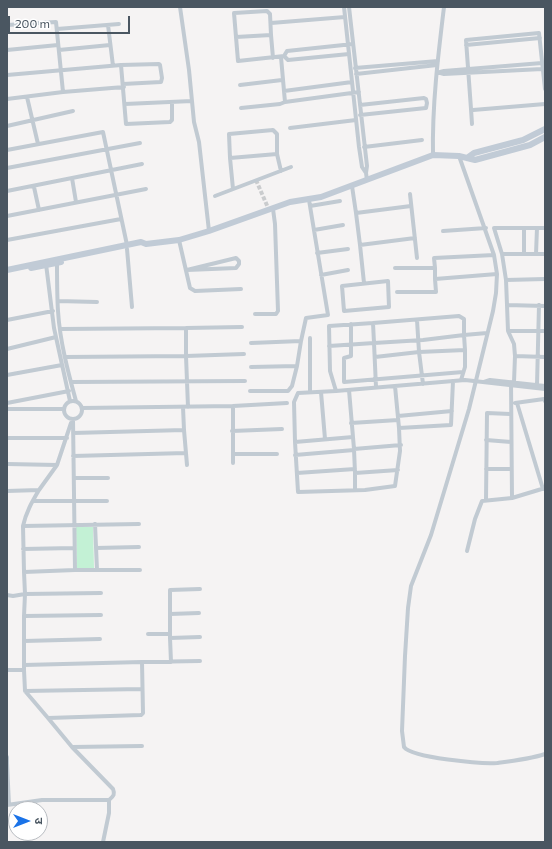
<!DOCTYPE html>
<meta charset="utf-8">
<style>
body{margin:0}
#map{position:relative;width:552px;height:849px;overflow:hidden;background:#f5f3f3;font-family:Commissioner,"Noto Sans Devanagari",sans-serif}
canvas{display:block}
.frame{position:absolute;inset:0;border:8px solid #4a5661;pointer-events:none}
.north{position:absolute;left:8px;top:801px;width:40px;height:40px;box-sizing:border-box;background:#fff;border:1px solid #b7bbc0;border-radius:50%;rotate:90deg;font-size:11px;font-weight:700;line-height:16px;text-align:center;color:#4a5661}
.north::after{content:'';display:block;margin:auto;width:14px;height:18px;background:#1a73e8;clip-path:polygon(50% 0,100% 100%,50% 72%,0 100%)}
.scale{position:absolute;left:8px;top:16px;width:122px;height:18px;box-sizing:border-box;border:2px solid #4a5661;border-top:0;padding-left:5px;font-size:12px;line-height:14px;white-space:nowrap;color:#4a5661;-webkit-text-stroke:3px #fff;paint-order:stroke}
</style>
<div id="map">
<canvas width="552" height="849"></canvas>
<div class="frame"></div>
<div class="north">उ</div>
<div class="scale">200 m</div>
</div>
<script>
const g = document.querySelector('canvas').getContext('2d');
g.lineJoin = 'round';
function paint(path, color) { g.fillStyle = color; g.fill(path, 'evenodd'); }
function strokePath(path, color, width, dash) { g.strokeStyle = color; g.lineWidth = width; g.lineCap = dash ? 'butt' : 'round'; g.setLineDash(dash || []); g.stroke(path); }
paint(new Path2D(`
 M76,527h17l1,41h-17z`), '#c3f1d5');
strokePath(new Path2D(`
 M256,180l13,30`), '#caccce', 4, [4, 2]);
strokePath(new Path2D(`
 M180,7l9,63 5,52 5,20 10,89
 M344,7l15,140 3,20 4,6 1,7
 M349,7l18,159 -1,7
 M271,23l74,-6
 M7,25l49,-3 7,70
 M108,25l5,41
 M57,29l62,-5
 M271,35l2,23
 M236,37l-2,-24 33,-2 3,3 1,21 -35,2 2,24 46,-5 3,-5 66,-7
 M466,45l74,-7
 M7,50l51,-5
 M59,50l51,-5
 M284,56l4,4 61,-6
 M281,57l3,34
 M121,65l38,-1 1,1 2,13 -1,4 -38,2
 M355,68l83,-7
 M437,72l7,2 98,-5
 M440,72l4,-1 98,-8
 M356,74l81,-9
 M7,75l114,-10 5,59 44,-2 2,-2v-18
 M352,82l-68,9 1,11 74,-10
 M240,85l42,-5
 M545,89l-6,-56 -73,7 5,69 2,1 72,-6
 M27,97l11,47
 M7,99l56,-7 61,-5
 M125,104l67,-3
 M360,105l64,-7 2,1 1,4 -1,5 -66,7
 M241,108l39,-4 5,-2
 M471,109l1,15
 M7,126l66,-15
 M290,128l66,-8
 M364,147l58,-7
 M7,150l96,-18 24,113
 M277,154l4,17
 M433,155c-1,-49 5,-99 11,-148
 M459,156l35,99
 M230,158l-1,-24 44,-4 4,4v20l-47,4 3,31
 M7,168l133,-25
 M72,178l4,24
 M352,186l4,27
 M34,187l5,23
 M7,191l135,-27
 M410,194l7,64
 M215,196l76,-29
 M310,206l30,-5
 M7,216l139,-27
 M524,228v26
 M545,228h-51l8,26h43
 M314,230l29,-5
 M443,231l43,-3
 M7,240l114,-21
 M179,240l11,48 5,3 46,-2
 M360,245l-4,-32 55,-7
 M127,249l5,58
 M317,253l31,-4
 M502,254l4,26
 M536,254l1,-26
 M236,258l3,3v3l-3,4 -49,2z
 M57,262c0,16 0,33 1,49 2,31 10,61 18,90
 M46,264l8,64 16,73
 M395,268h40l-1,-10 60,-3 3,19
 M435,268v11
 M321,275l27,-5
 M545,279l-39,1 1,25 38,1
 M388,281l1,26 -45,4 -2,-25z
 M364,283l-4,-38 55,-7
 M397,292h39l-1,-13 62,-5 -1,19 -3,18 -24,98 -38,126 -20,51 -3,22 -3,48 -3,75 2,16c8,11 78,17 93,16 16,-2 33,-4 48,-9
 M58,301l39,1
 M507,305l1,26h37
 M255,314h21l2,-3 -3,-87 -2,-15
 M7,320l46,-9
 M417,320l2,32 4,32
 M373,323l86,-7 5,3v16l-41,5 -49,3 -1,-20 -44,3 1,45 6,20 129,-11 80,9
 M351,324v32l-7,2v24l119,-10
 M186,328l56,-1
 M60,329l126,-1v28l-121,1
 M508,331l6,13 1,12 30,1
 M310,338v54
 M251,343l50,-2 5,-23 22,-3 -19,-115
 M329,346l45,-3 2,44
 M7,349l49,-12
 M375,357l44,-5 46,-2 -1,-15 23,-2
 M251,367l46,-1 4,-25
 M7,375l55,-10
 M461,380l4,-13v-17
 M71,382l174,-1
 M484,382l6,-2 55,6
 M514,382l1,-26
 M537,385l2,-80
 M395,386l4,42 52,-3 2,-44
 M349,390l5,59
 M250,391h38l4,-5 5,-20
 M336,391l-38,2 -4,9 1,40 3,50 67,-2 30,-4 5,-35 -1,-23
 M321,392l4,47
 M64 410a9 9 0 1 1 18 0a9 9 0 1 1-18 0Z
 M7,403l62,-12
 M515,403l29,-4 1,2
 M517,403l26,86
 M183,407l1,23
 M188,407l-2,-51 58,-2
 M82,408l151,-2
 M7,409h56
 M398,416l54,-5
 M351,423l47,-3
 M232,431l50,-2
 M73,433l111,-3 3,35
 M7,438h60
 M486,440l25,2
 M295,442l58,-5
 M233,454h44
 M295,455l59,-5
 M73,456l113,-3
 M233,463v-57l54,-3
 M7,464l50,1
 M486,469h25
 M297,473l58,-4
 M355,473l-1,-24 47,-4
 M74,478h34
 M355,490v-17l43,-3
 M7,491l32,-1 18,-25 14,-42
 M512,498l33,-10
 M486,500l1,-87 23,1
 M33,501h74
 M95,524l2,46h43
 M23,526l116,-2
 M96,548l43,-1
 M23,549l51,-1
 M467,551l8,-32 7,-18 30,-3 -1,-116
 M75,570h22
 M24,572l-1,-46c3,-14 9,-24 16,-36
 M7,595l6,1 12,-2 -1,-22 51,-2 -2,-151
 M170,614l29,-1
 M24,616l1,-22 76,-1
 M148,634h22
 M170,638v-48l30,-1
 M24,641v-25l77,-1
 M142,662l58,-1
 M171,662l-1,-24 30,-1
 M24,665v-24l76,-2
 M7,670h17v-5l118,-3 1,51 -2,2 -93,3 -23,-27
 M24,670l1,21 117,-2
 M48,718l24,29 41,42c2,5 1,7 -4,11v13l-6,29
 M72,747l70,-1
 M7,757v6
 M7,763l2,42
 M7,805l35,-5h67`), '#c1cad2', 4);
strokePath(new Path2D(`
 M467,158l7,-5 49,-13 22,-11
 M31,268l30,-6
 M7,270l134,-28 5,2 33,-4 30,-9 81,-29 31,-5 112,-42 26,1 16,4 55,-15 15,-8`), '#c1cbd6', 6);
</script>
